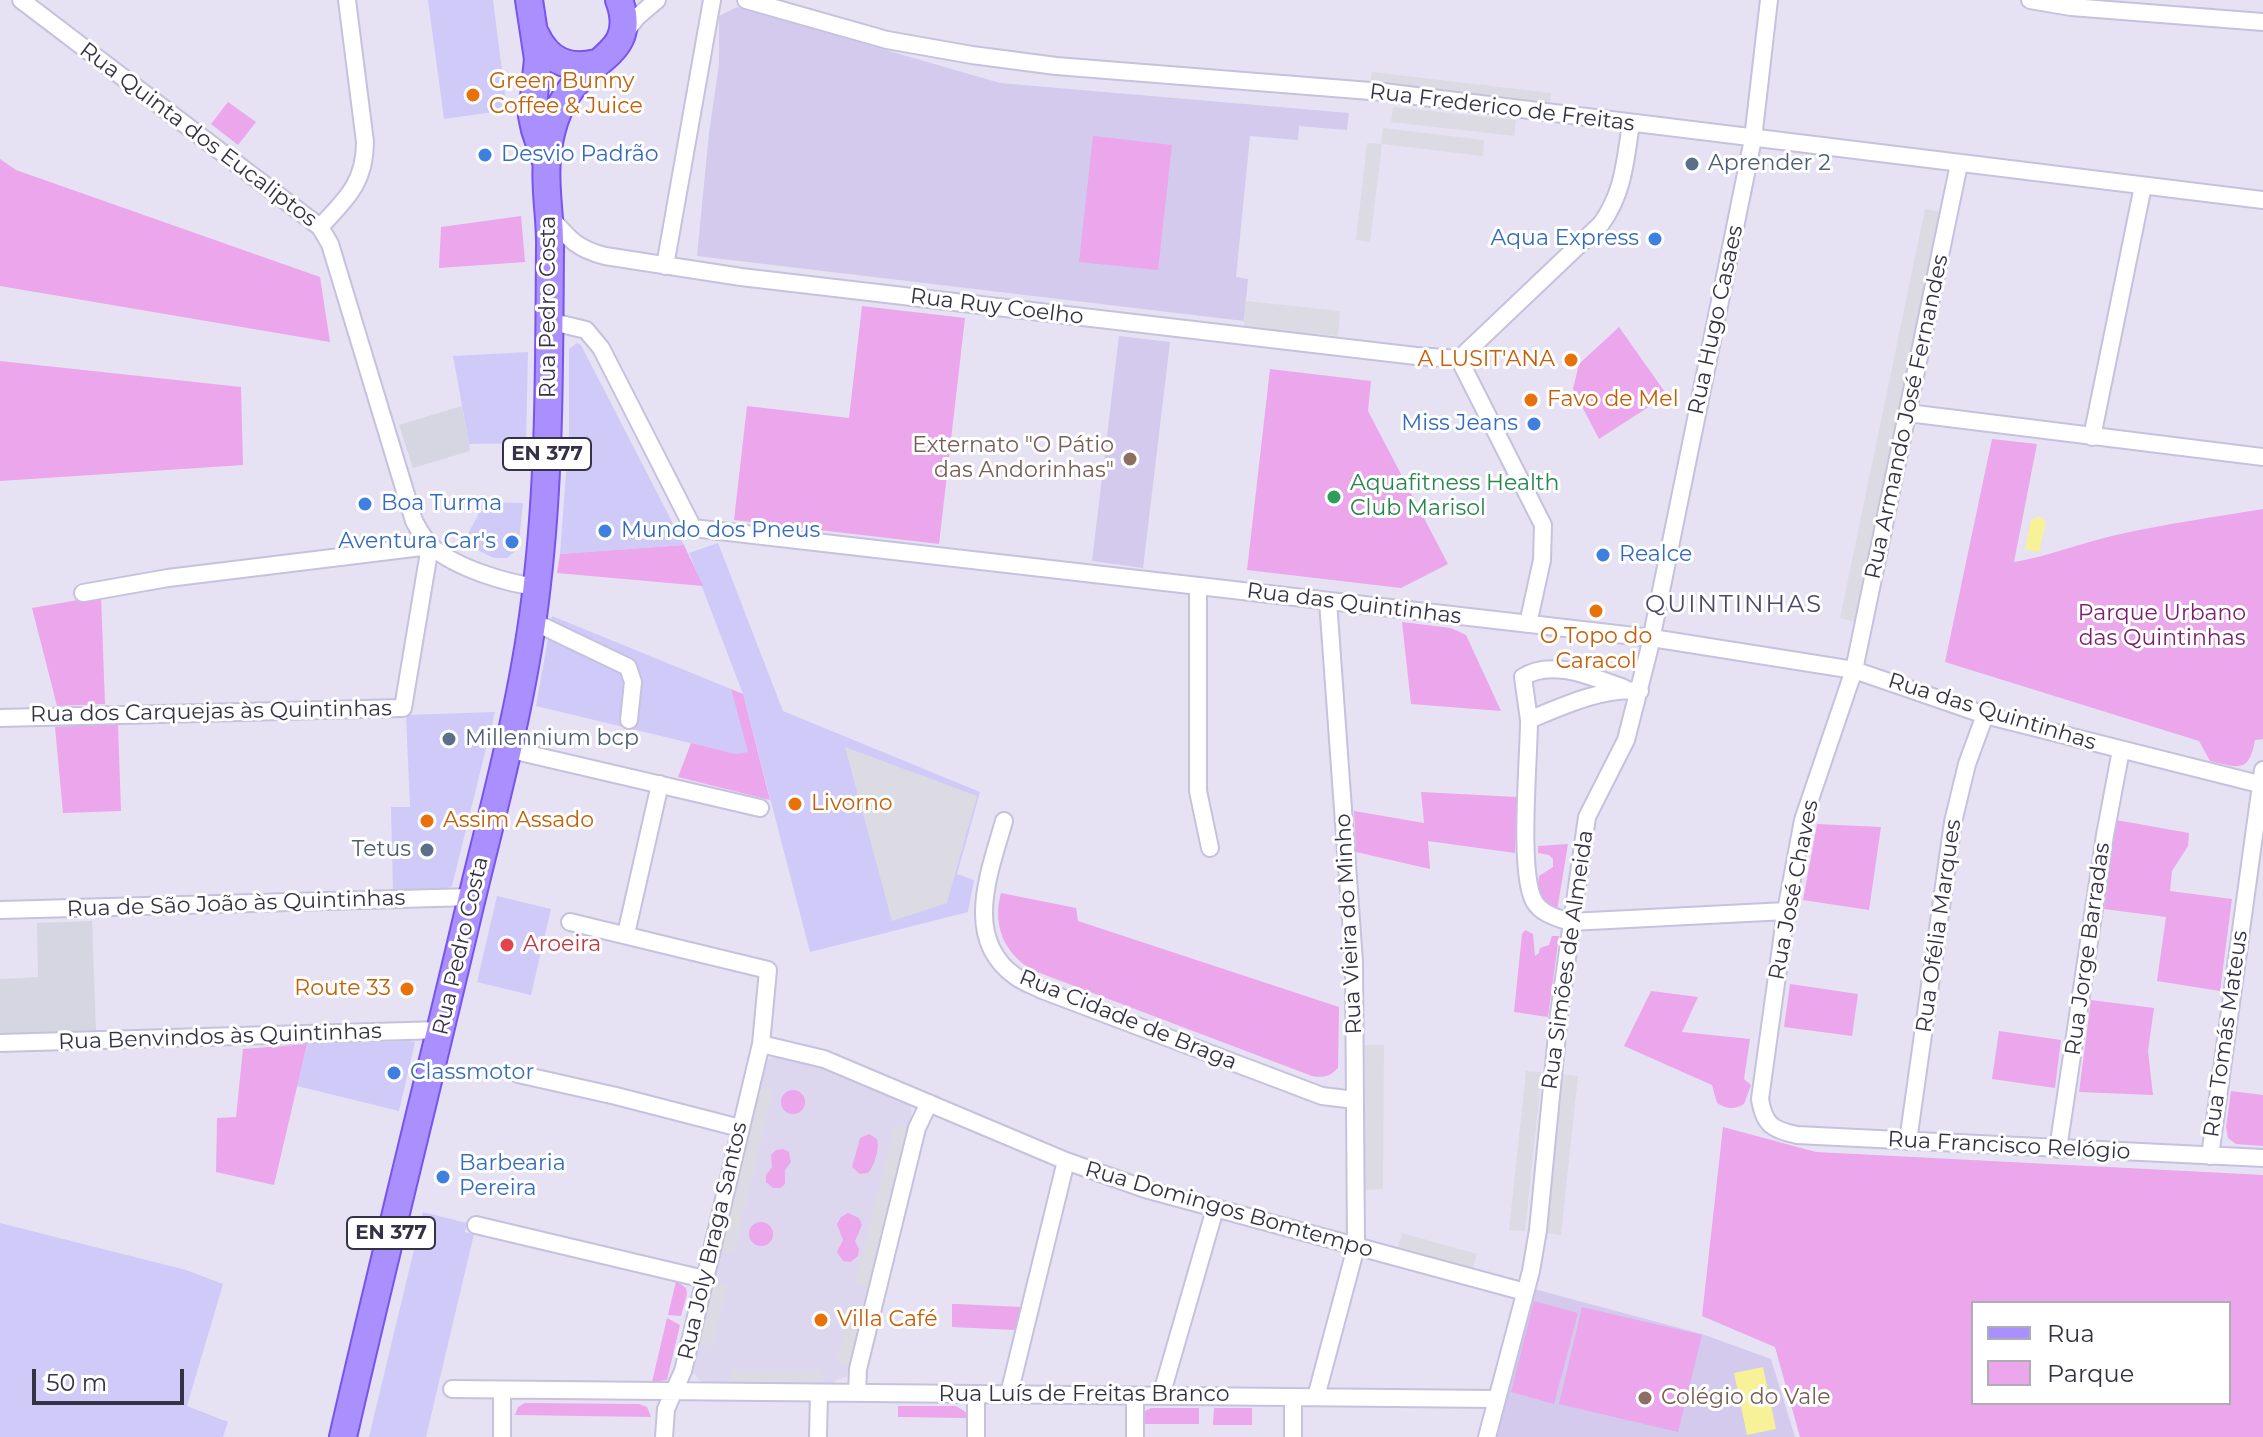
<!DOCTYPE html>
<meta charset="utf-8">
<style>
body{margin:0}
#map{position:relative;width:2263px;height:1437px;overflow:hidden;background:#e6e2f3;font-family:Montserrat,sans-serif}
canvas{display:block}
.legend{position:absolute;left:1971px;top:1301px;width:260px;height:104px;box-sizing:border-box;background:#fff;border:2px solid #aeadb5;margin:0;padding:10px 14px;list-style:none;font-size:24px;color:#353245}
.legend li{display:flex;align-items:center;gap:16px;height:40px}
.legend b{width:40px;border:2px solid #aeadb5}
.scale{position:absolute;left:32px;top:1369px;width:152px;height:36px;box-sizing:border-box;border:4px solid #353245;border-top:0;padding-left:10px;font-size:24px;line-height:28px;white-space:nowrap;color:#353245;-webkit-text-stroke:6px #fff;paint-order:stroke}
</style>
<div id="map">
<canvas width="2263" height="1437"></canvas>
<ul class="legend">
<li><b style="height:10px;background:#aa8fff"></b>Rua</li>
<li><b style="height:22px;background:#eba6ec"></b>Parque</li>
</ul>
<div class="scale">50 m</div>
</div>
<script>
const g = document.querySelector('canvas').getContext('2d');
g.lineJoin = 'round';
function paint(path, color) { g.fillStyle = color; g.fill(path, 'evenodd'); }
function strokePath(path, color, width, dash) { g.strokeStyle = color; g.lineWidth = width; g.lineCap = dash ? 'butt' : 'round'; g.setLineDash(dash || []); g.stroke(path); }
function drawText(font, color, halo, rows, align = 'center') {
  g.font = font + ' Montserrat,sans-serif'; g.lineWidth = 6; g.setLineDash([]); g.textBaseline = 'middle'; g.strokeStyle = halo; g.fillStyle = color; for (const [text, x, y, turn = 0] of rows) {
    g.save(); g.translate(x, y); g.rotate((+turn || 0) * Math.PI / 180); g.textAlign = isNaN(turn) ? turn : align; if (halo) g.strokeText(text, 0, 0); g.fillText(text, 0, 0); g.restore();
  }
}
paint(new Path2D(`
 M781,1056l46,13 76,31 8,8 1,12 -65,256 -12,5v4l-134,-3 -8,-9v-8l70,-299 7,-8z`), '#dcd7ef');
paint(new Path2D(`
 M428,0h65l14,110 -63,9z
 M577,343l4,2 103,200 -124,9 9,-120v-85z
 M528,352l-2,91 -57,1 -16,-88z
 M480,502l43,1 -4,39 -2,8 -10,8h-13l-31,-15 15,-28z
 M718,543l65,168 197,81 -23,82 17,6 -6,32 -158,40 -67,-258 -54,-141z
 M552,616l179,73 18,64 -13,1 -200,-48z
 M495,712l-43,174 -9,4 -50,2 -2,-85h19l-4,-92z
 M497,896l54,13 -20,86 -54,-13z
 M407,1041l8,1 -16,69 -102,-25 10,-42z
 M423,1212l44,11 -2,9 9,2 -48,203h-57z
 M0,1223l186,47 37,14 -36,122 41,16 -5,15h-223z`), '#cfcaf8');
paint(new Path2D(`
 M462,406l8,45 -57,17 -14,-43z
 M92,921l4,110 -96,3v-55l38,-2 -1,-54z`), '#d6d5e2');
paint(new Path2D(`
 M737,7l263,76 349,30 -2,17 -48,-4 -1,14 -48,-4 -14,141 12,2 -4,42 -547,-65 12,-123 10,-69v-48z
 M1119,336l51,6 -27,226 -51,-7z
 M1534,1289l168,45 69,25 24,78h-298z`), '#d3caee');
paint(new Path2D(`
 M228,102l28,20 -18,23 -27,-21z
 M1093,136l79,9 -14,125 -79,-8z
 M0,159l16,11 304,107 10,65 -330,-56z
 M521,216l4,46 -86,6 2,-41z
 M862,306l103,12 -26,226 -205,-24 13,-114 102,12z
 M1619,327l48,68 -68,44 -26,-50 6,-25z
 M0,361l241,26 2,78 -243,16z
 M1270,369l101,12 -3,30 80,153 -47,24 -154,-18z
 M1992,439l45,5 -23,118c35,-6 67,-19 102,-27 49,-11 98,-18 147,-26v230l-8,1c-6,33 -16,28 -45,21l-11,-20 -254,-79z
 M684,545l19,41 -146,-13 3,-19z
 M101,596l4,108 -48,2 -25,-98z
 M1402,622l49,6 15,7 35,76 -90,-7z
 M731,689l12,5 27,106 -92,-23 13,-34 45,11 12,-2z
 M118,724l3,87 -58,2 -8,-86z
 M1421,792l96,5 -2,56 -87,-12 2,28 -74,-17 -2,-41 70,12z
 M2116,820l73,13 -1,13 -16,25 -2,20 62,8 -12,92 -63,-10 9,-64 -62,-8z
 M1817,824l64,3 -12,83 -66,-10z
 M1568,844l-11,67c-15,-10 -21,-18 -18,-35l14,-9v-8l-4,-4 -11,-2v-7z
 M1001,893l75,15 2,13 261,86 -1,61c-9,9 -15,10 -26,8l-280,-106c-28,-17 -40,-45 -31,-77z
 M1525,930l8,4 2,22 4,-3 1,-5 9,-3 3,-9h7l-11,81 -34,-5 8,-78z
 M1790,984l68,10 -6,42 -68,-9z
 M1651,991l47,6 -16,35 68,7 -6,40 7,6 -7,19c-10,6 -17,5 -27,-1l-5,-18 -88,-39z
 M2091,1000l63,8 -6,43 5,44 -74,-3z
 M1999,1031l62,9 -6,48 -63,-9z
 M307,1044l-33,141 -58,-13 1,-54 19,-1 7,-68z
 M781 1102a12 12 0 1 1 24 0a12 12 0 1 1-24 0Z
 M2231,1091l32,4v51l-27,-2 -8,-6 -2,-11z
 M1723,1127l93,25 447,23v262h-463l-25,-90 -73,-31zM1973,1303h256v100h-256z
 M869,1134l8,5c3,9 -3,28 -9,34l-8,1 -8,-7 8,-29z
 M783,1149l6,3 2,10 -6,8v14l-5,4h-7l-7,-6v-7l6,-8 -1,-12 5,-5z
 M848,1213l11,5 3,7 -7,16 4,8 -1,7 -8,6 -7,-1 -6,-9 6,-12 -6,-16 4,-7z
 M749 1234a12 12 0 1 1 24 0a12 12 0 1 1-24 0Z
 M676,1281l10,7 1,6 -6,22 -13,-1z
 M1534,1301l44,12 -24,91 -43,-12z
 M952,1304h5l64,3 -6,23 -63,-3z
 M1582,1307l120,28 -24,97 -119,-28z
 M667,1318l13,7 -13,55 -15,2z
 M525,1403l114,1 8,3 4,10 -136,-2 3,-8z
 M898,1406h58l11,7 2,8 -4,-3 -67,-1z
 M1151,1408h48v16h-55l1,-13z
 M1214,1408h38v17h-39z`), '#eba6ec');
paint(new Path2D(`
 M1372,72l179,21 -1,13 -180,-22z
 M1393,107l123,13 -2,16 -123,-14z
 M1383,128l101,12 -1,16 -101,-12 -12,98 -14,-2 11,-97 14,1z
 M1925,209l15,3 -85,410 -15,-4z
 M1246,301l94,10 -2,25 -94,-9z
 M845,747l132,49 -30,107 -55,18z
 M1365,1045h19l-1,144 -20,1z
 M1526,1071l16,1 -17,159 -16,-1z
 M1562,1074l16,2 -17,159 -16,-2z
 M760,1082l2,5 11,3 -39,163 -11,-1 -5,5z
 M895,1126l8,2 6,-2 -39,165 -3,-5 -11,-4z
 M1402,1233l75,21 -4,14 -75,-20z
 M714,1277l1,6 12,4 -14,59 -12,-1 -5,4z
 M864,1314l-14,57 -2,-7 -11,-4 11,-44 9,3z
 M731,1369h91v10l4,6 -100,-2 5,-4z`), '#dcdbe3');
paint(new Path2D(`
 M2039,516l7,6 -7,30 -14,-3 6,-29z
 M1763,1367l13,62 -29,6 -13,-62z`), '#f7f197');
const minor = new Path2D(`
 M21,0l299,227 10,17 84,277c5,9 10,19 18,26 25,21 73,36 105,40
 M746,0l141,40 85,15 84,11 327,26 880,108
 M2030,0l41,7 192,15
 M625,33l11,-15 21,-18
 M1959,164l-105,506 -51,150 -17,91 -26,188c4,26 13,31 37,36l466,23
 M551,218c18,21 26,31 54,38l136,21 675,79 43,3
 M320,227c26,-28 45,-44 45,-85l-18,-142
 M665,266l47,-266
 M549,321l37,9 15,18 92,180 959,110 202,32 131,45 278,70
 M1459,359l142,-135c23,-32 24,-63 30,-100
 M1459,359l84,166 -1,35 -14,64
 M1908,413l355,44
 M2092,437l51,-251
 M1198,586v205l12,57
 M532,621l96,46 5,15 -4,38
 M1640,691c-34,-5 -80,16 -111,29 0,40 -11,151 5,181 7,13 24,17 36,21l216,-11
 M0,718l403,-10 27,-162 -262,32 -85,15
 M1529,720l-6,-43c29,-19 71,1 101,11
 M507,749l253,59
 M1004,821c-14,50 -42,117 11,155 8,6 19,10 27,14l280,106 33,4
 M0,910l472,-13
 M570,922l198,48 -7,74 -78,327 -17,38 -2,28
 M626,934l34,-150
 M0,1043l441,-13
 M761,1044l63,15 242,102 79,28 380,103
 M518,1074l98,22 124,32
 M1908,1141l45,-319 14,-58 18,-49
 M2058,1149l47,-314 16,-85
 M2210,1156l53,-386
 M476,1225l228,54
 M452,1389l1044,10
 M857,1393l1,-24 59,-241 12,-25
 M1009,1394l57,-233
 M1161,1396l54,-187
 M1293,1397v40
 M1316,1397l40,-150 -2,-285 -26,-361
 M502,1437v-45
 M818,1437l1,-44
 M976,1437v-43
 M1135,1437v-41
 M1487,1437l44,-166 7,-41 21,-216 28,-197 39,-77 23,-90 104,-511 16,-139`);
const primary = new Path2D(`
 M529,0l9,59 -6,57 3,14 10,29
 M536,35c12,26 33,35 60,28
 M343,1437c40,-175 84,-349 125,-523 26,-109 57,-218 69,-330 13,-111 12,-223 13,-335 1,-30 -6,-61 -3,-90 2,-24 9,-50 24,-70 24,-32 67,-39 48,-89`);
strokePath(minor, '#c6c1dd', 20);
strokePath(primary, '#7854ef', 30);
strokePath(minor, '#fff', 16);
strokePath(primary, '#aa8fff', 26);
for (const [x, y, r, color] of [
 [473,95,8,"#e8710a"],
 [485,155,8,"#3f7fe0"],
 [1692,164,8,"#5c6f8a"],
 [1655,239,8,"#3f7fe0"],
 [1571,360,8,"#e8710a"],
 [1531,400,8,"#e8710a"],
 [1534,424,8,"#3f7fe0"],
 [1130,459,8,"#8d6e63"],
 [1334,497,8,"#2e9e5b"],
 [365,504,8,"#3f7fe0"],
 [605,531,8,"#3f7fe0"],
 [512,542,8,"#3f7fe0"],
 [1603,555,8,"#3f7fe0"],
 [1596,611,8,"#e8710a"],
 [449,739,8,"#5c6f8a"],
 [795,804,8,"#e8710a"],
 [427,821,8,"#e8710a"],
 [427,850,8,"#5c6f8a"],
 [507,945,8,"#e0444e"],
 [407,989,8,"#e8710a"],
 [394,1073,8,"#3f7fe0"],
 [443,1177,8,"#3f7fe0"],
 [821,1320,8,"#e8710a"],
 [1645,1398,8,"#8d6e63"]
]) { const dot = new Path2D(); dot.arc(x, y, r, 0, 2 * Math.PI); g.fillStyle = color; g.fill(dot); strokePath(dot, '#fff', 3); }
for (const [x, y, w] of [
 [547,454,88],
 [391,1233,88]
]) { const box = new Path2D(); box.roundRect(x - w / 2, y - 16, w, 32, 6); g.fillStyle = '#fff'; g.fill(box); strokePath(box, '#353245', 2); }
drawText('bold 20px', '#353245', null, [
 ["EN 377",547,454],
 ["EN 377",391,1233]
]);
drawText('22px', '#c56008', '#fff', [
 ["Green Bunny",489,82],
 ["Coffee & Juice",489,107],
 ["A LUSIT'ANA",1555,360,"right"],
 ["Favo de Mel",1547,400],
 ["O Topo do",1596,637,"center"],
 ["Caracol",1596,662,"center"],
 ["Livorno",811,804],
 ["Assim Assado",443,821],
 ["Route 33",391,989,"right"],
 ["Villa Café",837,1320]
], 'left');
drawText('22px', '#353245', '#fff', [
 ["Rua Frederico de Freitas",1502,108,7],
 ["Rua Quinta dos Eucaliptos",198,135,37],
 ["Rua Pedro Costa",549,307,-90],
 ["Rua Ruy Coelho",997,307,7],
 ["Rua Hugo Casaes",1716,320,-78],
 ["Rua Armando José Fernandes",1907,417,-78],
 ["Rua das Quintinhas",1354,604,7],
 ["Rua dos Carquejas às Quintinhas",211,712,-1],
 ["Rua das Quintinhas",1992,712,17],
 ["Rua José Chaves",1794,890,-79],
 ["Rua de São João às Quintinhas",236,904,-2],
 ["Rua Vieira do Minho",1349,924,-93],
 ["Rua Ofélia Marques",1939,926,-82],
 ["Rua Pedro Costa",461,946,-77],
 ["Rua Jorge Barradas",2088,949,-82],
 ["Rua Simões de Almeida",1568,960,-82],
 ["Rua Cidade de Braga",1128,1020,22],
 ["Rua Tomás Mateus",2226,1034,-82],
 ["Rua Benvindos às Quintinhas",220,1037,-2],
 ["Rua Francisco Relógio",2009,1146,3],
 ["Rua Domingos Bomtempo",1229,1210,16],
 ["Rua Joly Braga Santos",713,1241,-77],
 ["Rua Luís de Freitas Branco",1084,1395]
]);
drawText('22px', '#366cbe', '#fff', [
 ["Desvio Padrão",501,155],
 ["Aqua Express",1639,239,"right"],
 ["Miss Jeans",1518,424,"right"],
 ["Boa Turma",381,504],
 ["Mundo dos Pneus",621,531],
 ["Aventura Car's",496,542,"right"],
 ["Realce",1619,555],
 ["Classmotor",410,1073],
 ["Barbearia",459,1164],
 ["Pereira",459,1189]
], 'left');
drawText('22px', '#4e5e75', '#fff', [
 ["Aprender 2",1708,164],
 ["Millennium bcp",465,739],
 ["Tetus",411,850,"right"]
], 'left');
drawText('22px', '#785e54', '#fff', [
 ["Externato \"O Pátio",1114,446],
 ["das Andorinhas\"",1114,471],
 ["Colégio do Vale",1661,1398,"left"]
], 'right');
drawText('22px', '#27864d', '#fff', [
 ["Aquafitness Health",1350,484],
 ["Club Marisol",1350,509]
], 'left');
drawText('22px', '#7c206e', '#fff', [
 ["Parque Urbano",2162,614],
 ["das Quintinhas",2162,639]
]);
drawText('22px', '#be3a42', '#fff', [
 ["Aroeira",523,945]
], 'left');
g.letterSpacing = '2px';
drawText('24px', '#4c4869', '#fff', [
 ["QUINTINHAS",1734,605]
]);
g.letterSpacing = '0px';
</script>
